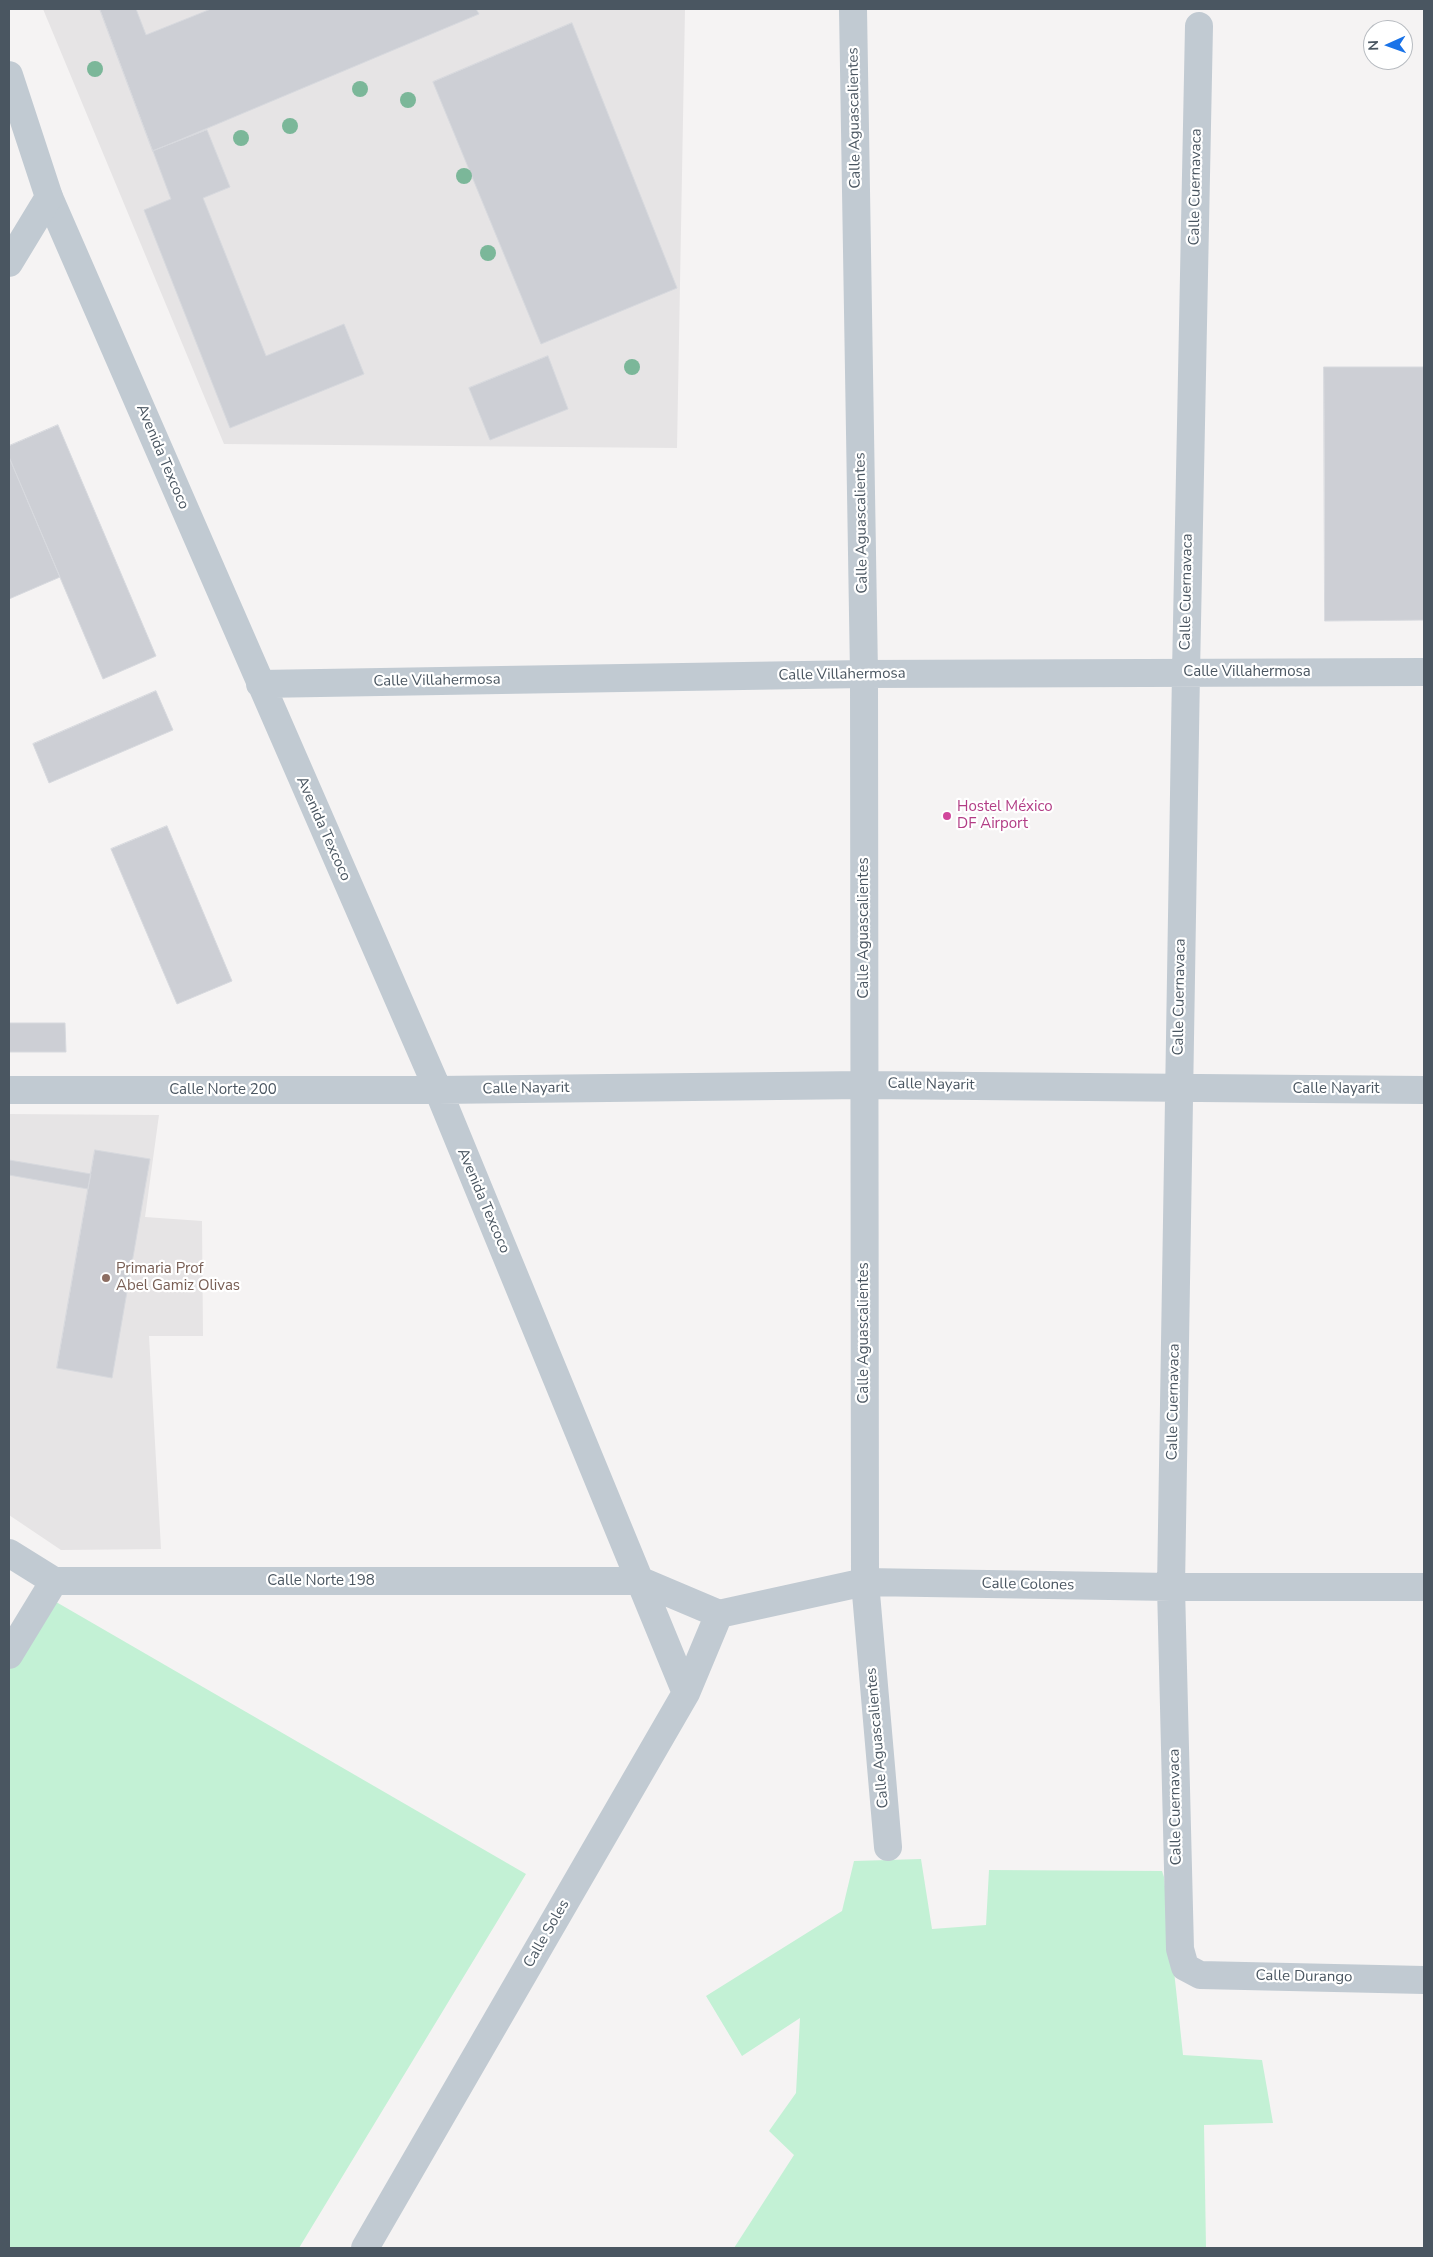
<!DOCTYPE html>
<meta charset="utf-8">
<style>
body{margin:0}
#map{position:relative;width:1433px;height:2257px;overflow:hidden;background:#f5f3f3;font-family:"Nunito Sans",sans-serif}
canvas{display:block}
.frame{position:absolute;inset:0;border:10px solid #4a5661;pointer-events:none}
.north{position:absolute;left:1363px;top:20px;width:50px;height:50px;box-sizing:border-box;background:#fff;border:1px solid #b7bbc0;border-radius:50%;rotate:268deg;font-size:14px;font-weight:700;line-height:20px;text-align:center;color:#4a5661}
.north::after{content:'';display:block;margin:auto;width:18px;height:22px;background:#1a73e8;clip-path:polygon(50% 0,100% 100%,50% 72%,0 100%)}
</style>
<div id="map">
<canvas width="1433" height="2257"></canvas>
<div class="frame"></div>
<div class="north">N</div>
</div>
<script>
const g = document.querySelector('canvas').getContext('2d');
g.lineJoin = 'round';
function paint(path, color) { g.fillStyle = color; g.fill(path, 'evenodd'); }
function strokePath(path, color, width, dash) { g.strokeStyle = color; g.lineWidth = width; g.lineCap = dash ? 'butt' : 'round'; g.setLineDash(dash || []); g.stroke(path); }
function drawText(font, color, halo, rows, align = 'center') {
  g.font = font + ' "Nunito Sans",sans-serif'; g.lineWidth = 4.5; g.setLineDash([]); g.textBaseline = 'middle'; g.strokeStyle = halo; g.fillStyle = color; for (const [text, x, y, turn = 0] of rows) {
    g.save(); g.translate(x, y); g.rotate((+turn || 0) * Math.PI / 180); g.textAlign = isNaN(turn) ? turn : align; if (halo) g.strokeText(text, 0, 0); g.fillText(text, 0, 0); g.restore();
  }
}
paint(new Path2D(`
 M43,9h642l-8,439 -453,-4z
 M9,1114l150,1 -14,102 57,4 1,115h-54l12,213 -100,1 -52,-35z`), '#e6e4e5');
paint(new Path2D(`
 M51,1599l475,275 -227,374h-287l-3,-1v-581z
 M921,1859l11,70 54,-4 3,-55 173,1 2,6 19,178 79,5 11,63 -69,2 2,123h-472l60,-93 -25,-24 27,-38 4,-75 -58,38 -36,-60 136,-85 12,-50z`), '#c3f1d5');
const building = new Path2D(`
 M100,9h36l10,26 65,-26h265l3,5 -326,137z
 M572,23l105,265 -136,56 -108,-262z
 M207,130l23,57 -27,11 63,158 78,-32 20,50 -134,54 -86,-218 27,-11 -18,-48z
 M548,356l20,53 -78,31 -21,-52z
 M1324,367h100v253l-99,1z
 M58,425l98,231 -53,23 -94,-222v-11z
 M9,457l51,120 -51,22z
 M156,691l17,39 -124,53 -16,-39z
 M167,826l65,155 -55,23 -66,-155z
 M9,1023h56l1,29h-57z
 M95,1150l55,9 -38,219 -55,-10z
 M9,1160l82,14 -3,15 -79,-14z`);
paint(building, '#cdcfd5');
strokePath(building, '#d7d9de', 1);
strokePath(new Path2D(`
 M853,9l11,665 1,908 23,265
 M1199,26l-13,646 -15,915 9,362 5,18 15,8 224,5
 M49,197l389,893 248,603
 M260,684l604,-10 560,-2
 M9,1090h429l425,-5 561,5
 M9,1553l45,28h587l78,33 146,-32 306,5h253
 M9,1655l45,-74
 M365,2248l321,-555 33,-79`), '#c1cad2', 28);
strokePath(new Path2D(`
 M9,75l40,122 -40,66`), '#c1cad2', 28);
g.fillStyle = '#7bb799';
for (const [x, y] of [
 [95,69],
 [360,89],
 [408,100],
 [290,126],
 [241,138],
 [464,176],
 [488,253],
 [632,367]
]) { g.beginPath(); g.arc(x, y, 8, 0, 2 * Math.PI); g.fill(); }
for (const [x, y, r, color] of [
 [947,816,5,"#d1479c"],
 [106,1278,5,"#8d6e63"]
]) { const dot = new Path2D(); dot.arc(x, y, r, 0, 2 * Math.PI); g.fillStyle = color; g.fill(dot); strokePath(dot, '#fff', 2); }
drawText('15px', '#4a5661', '#fff', [
 ["Calle Aguascalientes",855,118,-91],
 ["Calle Cuernavaca",1196,187,-89],
 ["Avenida Texcoco",162,457,67],
 ["Calle Aguascalientes",862,523,-91],
 ["Calle Cuernavaca",1187,592,-89],
 ["Calle Villahermosa",1247,672],
 ["Calle Villahermosa",842,675,-1],
 ["Calle Villahermosa",437,681,-1],
 ["Avenida Texcoco",323,829,66],
 ["Calle Aguascalientes",864,928,-90],
 ["Calle Cuernavaca",1180,997,-89],
 ["Calle Nayarit",931,1085,1],
 ["Calle Nayarit",526,1089,-1],
 ["Calle Nayarit",1336,1089],
 ["Calle Norte 200",223,1090],
 ["Avenida Texcoco",483,1201,67],
 ["Calle Aguascalientes",864,1333,-90],
 ["Calle Cuernavaca",1174,1402,-89],
 ["Calle Norte 198",321,1581],
 ["Calle Colones",1028,1585,1],
 ["Calle Aguascalientes",878,1738,-95],
 ["Calle Cuernavaca",1176,1807,-91],
 ["Calle Soles",547,1934,-60],
 ["Calle Durango",1304,1977,1]
]);
drawText('15px', '#b23c85', '#fff', [
 ["Hostel México",957,807],
 ["DF Airport",957,824]
], 'left');
drawText('15px', '#785e54', '#fff', [
 ["Primaria Prof",116,1269],
 ["Abel Gamiz Olivas",116,1286]
], 'left');
</script>
